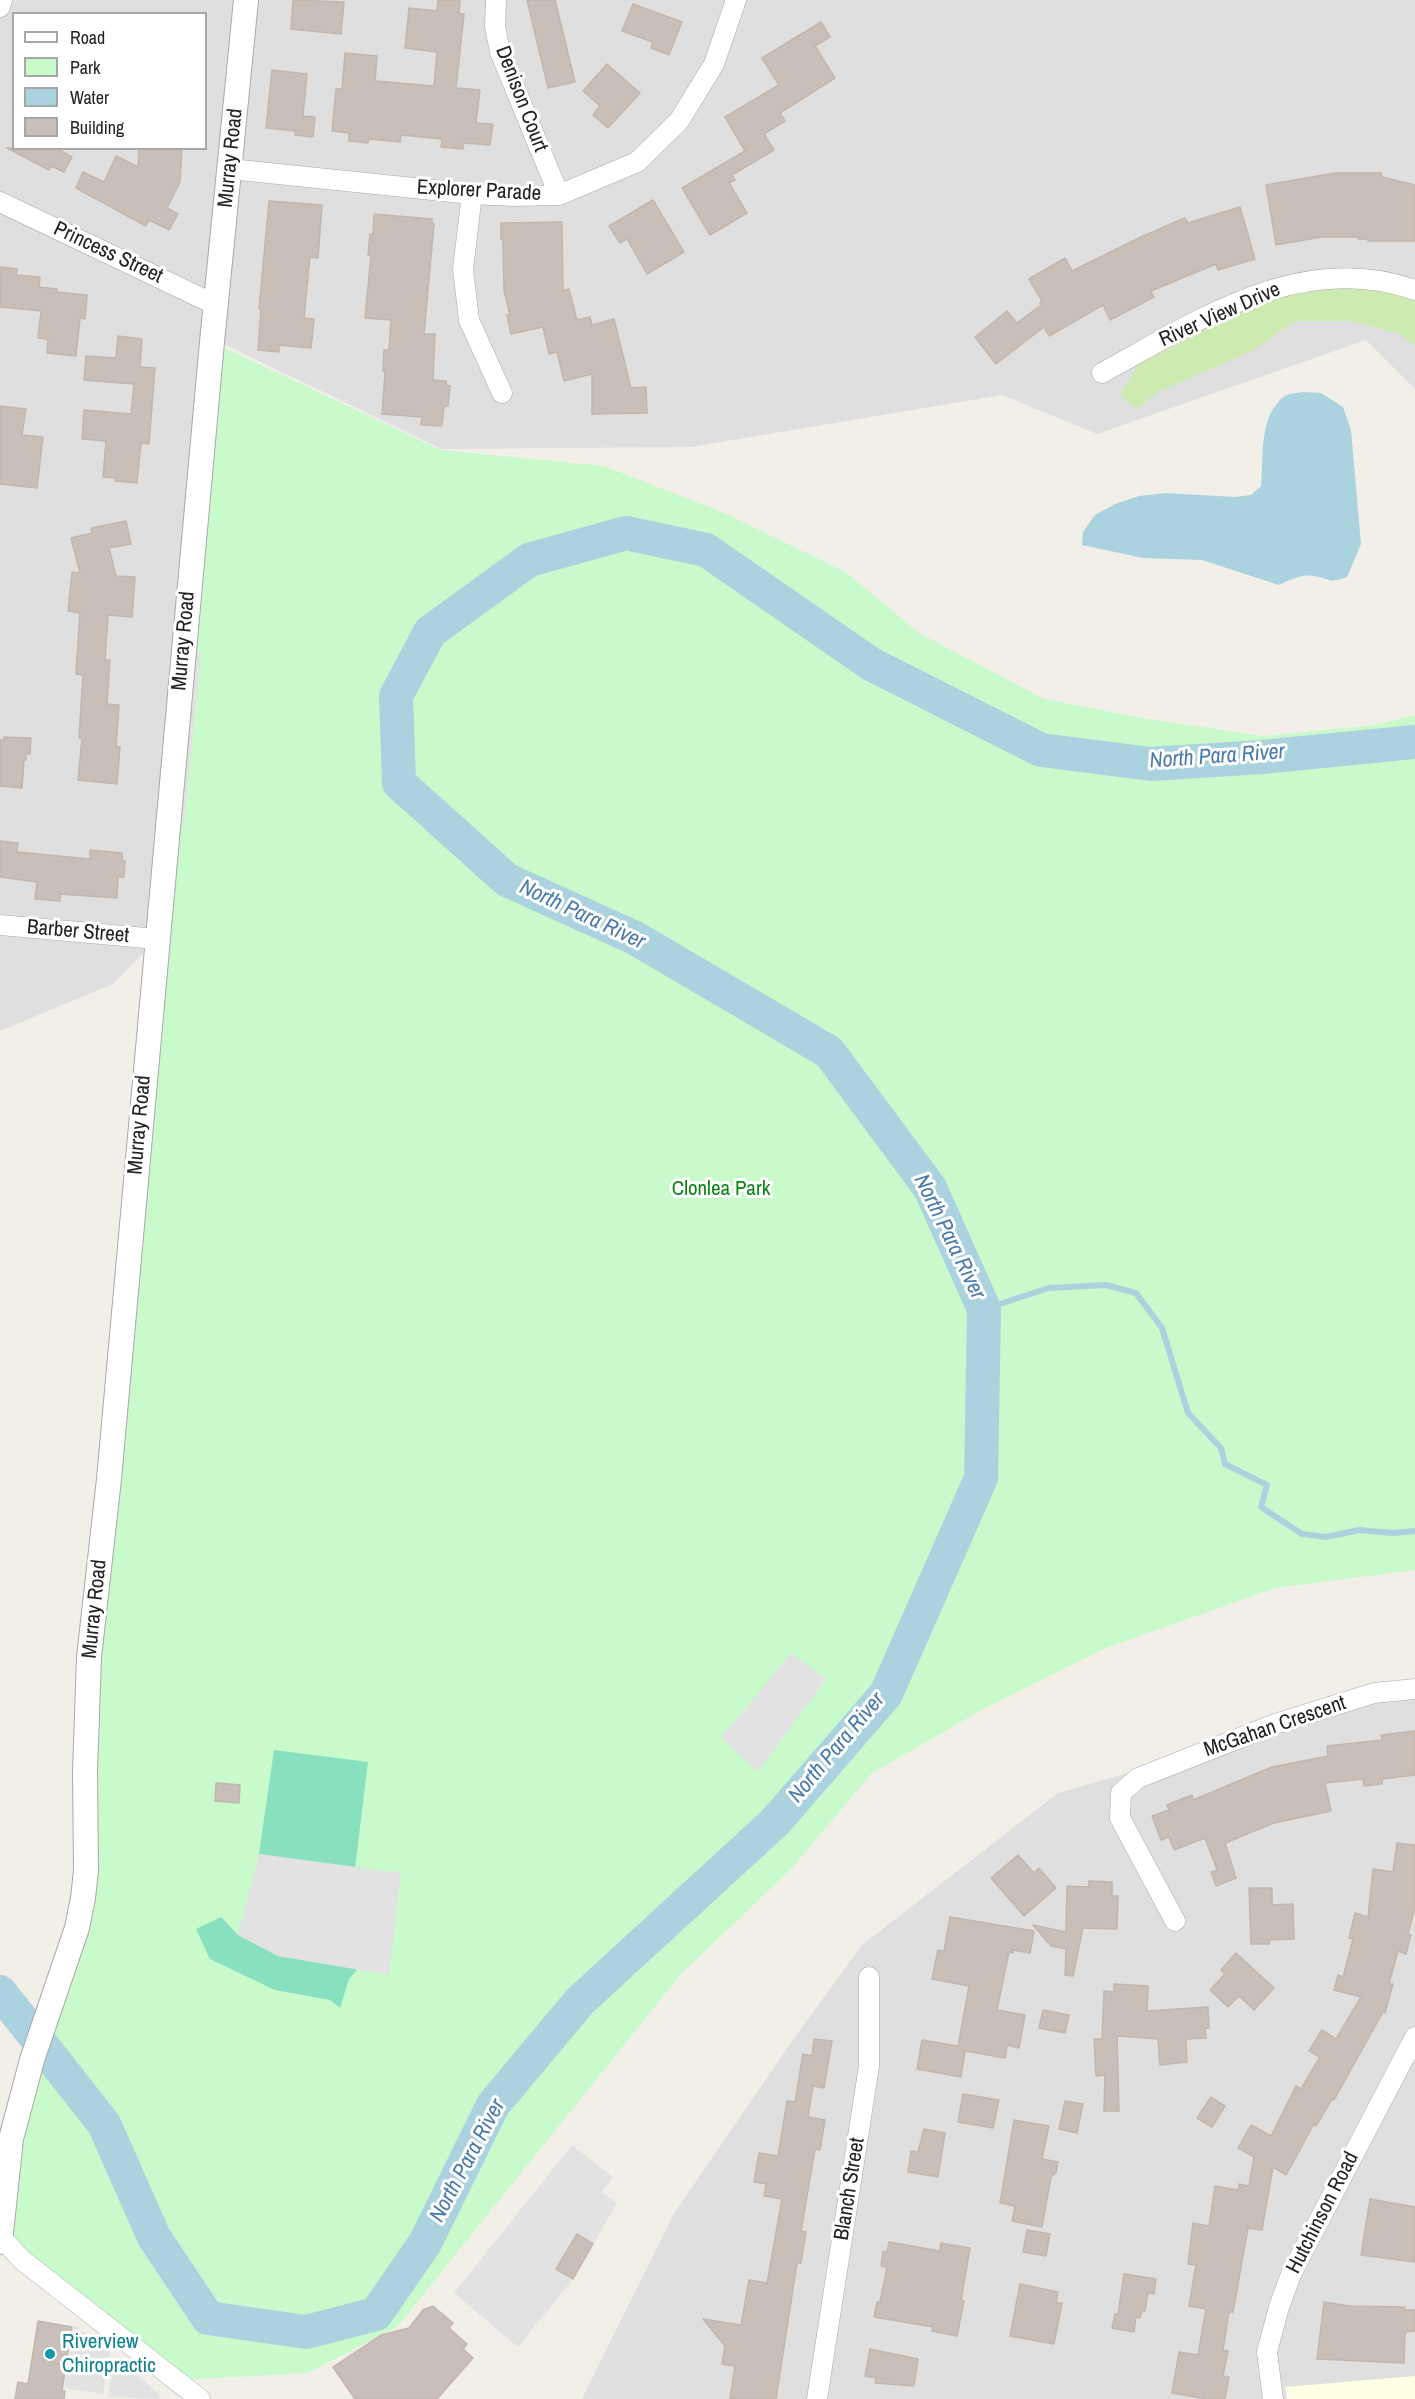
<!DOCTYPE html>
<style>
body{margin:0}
#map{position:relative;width:1415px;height:2399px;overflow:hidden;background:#f2efe9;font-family:"Archivo Narrow",sans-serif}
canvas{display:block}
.legend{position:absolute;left:12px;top:12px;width:195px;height:138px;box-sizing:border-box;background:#fff;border:2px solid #a7a7a7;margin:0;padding:8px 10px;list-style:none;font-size:18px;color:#222}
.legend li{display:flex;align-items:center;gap:12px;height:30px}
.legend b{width:30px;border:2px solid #a7a7a7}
</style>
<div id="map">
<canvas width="1415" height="2399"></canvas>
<ul class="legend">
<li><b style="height:8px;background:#fff"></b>Road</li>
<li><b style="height:16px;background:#c8facc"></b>Park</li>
<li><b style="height:16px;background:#aad3df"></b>Water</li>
<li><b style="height:16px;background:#c7bfb8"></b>Building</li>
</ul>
</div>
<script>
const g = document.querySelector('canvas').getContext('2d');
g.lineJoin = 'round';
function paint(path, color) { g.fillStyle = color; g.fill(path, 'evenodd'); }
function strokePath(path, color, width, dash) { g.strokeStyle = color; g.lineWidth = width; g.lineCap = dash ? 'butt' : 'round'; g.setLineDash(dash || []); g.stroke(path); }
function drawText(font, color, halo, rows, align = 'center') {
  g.font = font + ' "Archivo Narrow",sans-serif'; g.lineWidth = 6; g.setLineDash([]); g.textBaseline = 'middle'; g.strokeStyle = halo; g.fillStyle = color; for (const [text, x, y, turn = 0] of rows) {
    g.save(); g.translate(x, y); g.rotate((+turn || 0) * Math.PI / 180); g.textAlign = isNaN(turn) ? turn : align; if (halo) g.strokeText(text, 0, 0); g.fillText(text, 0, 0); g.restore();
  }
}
paint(new Path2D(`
 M0,0h1415v389l-49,-49 -269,94 -95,-39 -311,52 -249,2 -231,-111 -54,601 -44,45 -113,47zM14,14h192v134h-192z
 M1415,1690v709h-833l91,-184 117,-171 72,-99 196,-152z`), '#e0dfdf');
paint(new Path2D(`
 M1415,2376v23h-128l-2,-12z`), '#ffffe5');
paint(new Path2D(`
 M1347,285l36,5 32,10v46l-15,-12 -49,-13h-57l-40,29 -96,42 -21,17 -17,-13 18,-31 65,-34 67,-32 36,-11z`), '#cdebb0');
paint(new Path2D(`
 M212,342l229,108 163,16 123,48 120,59 72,60 125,66 98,19 120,18 113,-11 40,-10v855l-140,18 -169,60 -119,59 -115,66 -81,96 -110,105 -283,352 -90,47 -127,7 -180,-143 5,-56 71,-253 8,-156z`), '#c8facc');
paint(new Path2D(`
 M274,1750l94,12 -13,106 -96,-14z
 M221,1917l17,18 40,21 80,13 -9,10 -9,29 -10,-8 -55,-10 -65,-31 -14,-30z`), '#88e0be');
paint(new Path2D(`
 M194,651l7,2 -17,170 -8,10z
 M791,1653l35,26 -68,93 -37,-34z
 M259,1854l142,19 -12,102 -111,-19 -40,-21z
 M572,2145l41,32 -11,15 15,11 -44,76 -55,68 -64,-54z
 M74,2325l36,25 -7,44 -39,-6z
 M116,2356l45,40 -1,3 -52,-2z`), '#e2e2e2');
paint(new Path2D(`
 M1303,392l18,1 22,14 8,23 10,114 -14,33c-20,7 -15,2 -33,-1 -12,-2 -24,4 -35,9l-77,-25 -59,-2 -61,-13 1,-13 12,-17 20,-11 24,-8 27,-3 69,4 16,-2 10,-9c3,-29 -3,-71 24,-90 4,-3 13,-3 18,-4z`), '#aad3df');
strokePath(new Path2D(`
 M984,1309l65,-21 57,-3 30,8 26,35 26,85 33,35 4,16 42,21 -6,22 41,27 24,3 33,-7 34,3 22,-2`), '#aad3df', 6);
strokePath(new Path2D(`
 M0,1992l104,132 50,113 54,81 98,14 70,-18 49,-71 68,-138 87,-104 195,-179 111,-128 95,-216 3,-169 -54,-121 -101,-136 -194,-114 -128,-58 -108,-97 -3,-87 34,-64 99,-72 97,-27 80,17 165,114 170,86 110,14 111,-7 153,-15`), '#aad3df', 34);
const building = new Path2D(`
 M293,0l51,2 -3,32 -50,-5z
 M438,0h22l-1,14h5l-8,74 24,2 -4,33 17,1 -3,21 -27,-2v6l-22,-2 1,-8 -41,-4 -1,7 -31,-3 -1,4 -19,-2v-8l-17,-2 4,-42h6l3,-36 32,3 -2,25 59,5 3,-34 -32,-4 4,-40 28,3z
 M527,0h28l20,82 -27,6z
 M633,4l49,18 -13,33 -18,-7 2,-6 -31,-11z
 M821,22l9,15 -15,9 20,32 -55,35 5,8 -21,13 10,16 -42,25 3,5 -6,3 18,30 -37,22 -28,-47 63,-37 -20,-34 54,-32 -17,-27z
 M607,64l33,29 -32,35 -15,-13 7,-9 -17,-15z
 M272,70l35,4 -4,42 12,1 -2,20 -18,-2 1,-4 -30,-3z
 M7,148h49l16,9 -8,15 -13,-6 -2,4z
 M139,148h43l-2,34 -13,26 11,6 -9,16 -20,-10 -3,6 -70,-38 7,-16 21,10 12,-26 22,11z
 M1335,173h46l1,4 33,8v56h-47v-2h-10v-2h-37l-45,8 -10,-60z
 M653,200l31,52 -37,22 -20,-35 -7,4 -11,-17z
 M269,201l53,4 -4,53 -8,-1 -6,61 10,1 -3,29 -32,-3v7l-21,-2 3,-41h-2z
 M1240,207l15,52 -37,11 -2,-6 -65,27 3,6 -44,23 -7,-15 -54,31 -5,-9 -48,37 -21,-27 32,-26 10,12 24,-18 -1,-2 2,-2 -13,-22 36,-21 7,13 71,-35 42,-18 3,5z
 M374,214l58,5v5h2l-10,110h11l-2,46 13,1v4l4,1 -2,20h-4l-2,20 -21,-1 1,-8 -40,-3 3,-42 -2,-1 1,-21h5l2,-30 -26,-2 6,-63h-3l2,-21h3z
 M562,222l1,69 6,-2 8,31 13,-3 2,8 22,-6 17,69 15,-1 1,26 -55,1v-40l-28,7 -7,-29 -8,2 -6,-27 -32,7 -4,-19h3l-6,-25 -1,-51h-2v-16z
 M1,267l16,2 -1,6 24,2 -1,10 18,2v3l30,3 -2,24 -5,-1 -4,38 -29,-3 1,-14 -10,-1 3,-27 -41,-4z
 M118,336l24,3 -2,28 15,1 -6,76 -8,-1 -4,40 -22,-2v-3l-12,-1 3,-36 -24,-2 2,-29 47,4 3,-30 -50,-4 2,-24 30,2z
 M0,406l26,3 -4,26 21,2 -6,51 -37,-4z
 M126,521l5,23 -22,4 7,28 19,1 -3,40 -24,-2 -3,45h5l-3,44 12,1 -3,42h4l-3,37 -39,-4 4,-42h-3l4,-63 -7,-1 4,-61 -12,-2 4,-39 8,1 -9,-35 21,-5 -1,-5z
 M4,737l27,1 -1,16h-4v6h-2l-2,28 -22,-2v-46h4z
 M0,841l18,2 -1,9 73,7v-9l32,3v8h3l-1,16h-6l-1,21 -57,-4v7l-25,-2 2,-17 -37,-5z
 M1415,1731v44l-33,4v5l-18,2 -1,-7 -38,4 6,28 -57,12 -49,20 11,35 -20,8 -5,-14 6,-2 -12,-32 -31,12 -5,-13 -8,3 -9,-24 17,-6 -2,-5 25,-10 1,5 79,-33 56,-11 -1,-10 55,-6 -1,-5z
 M216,1783l24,2 -1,18 -24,-2z
 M1397,1843l18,2v62l-7,27 3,1 -5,19 -8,-3 -9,33h4l-8,29 -2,-1 -49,88 -2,-1 -16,27 -2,-2 -28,51 -13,-8 -11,63 -14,-2 -15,84h-4l-6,38 5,1 -5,25 6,1 -4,22h-18l-35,-6 7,-41 19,3 8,-46 -17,-3 7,-41 -8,-1 5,-41 16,3 6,-40 23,4 1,-6 10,2 5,-29 -16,-9 13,-23 20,11 25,-50 5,3 19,-32 -11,-6 13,-21 14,9 25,-42 -27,-7 4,-15 5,2 10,-38 -4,-1 6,-25 13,4 5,-48 20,3z
 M1018,1855l16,18 5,-5 17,20 -32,28 -33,-38z
 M1089,1881l23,1v14h6l-1,33 -34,-1 -10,48 -8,-1 1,-26 -15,-3 -18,-21 33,7 1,-46 22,1z
 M1249,1888h23v17l21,-1 1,35 -25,1v4h-18z
 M950,1917l84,14 -4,22 -17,-3v3l-4,-1 -12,58 28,5 -6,33 -12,-3 -2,13 -40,-7 -4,26 -44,-8 5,-29 36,6 11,-60 -37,-7 6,-29 6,1z
 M1236,1953l38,35 -20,22 -15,-14 -11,11 -18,-17 15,-16 -4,-4z
 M1114,1984l34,2 -1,25 61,-4 1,21h-4l1,10 -20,1 1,23 -27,3 -2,-26 -41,-3 2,75h-15l1,-36 -9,1 -2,-37h8l2,-48 10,1z
 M1043,2010l26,5 -4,18 -26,-5z
 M814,2039l18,2 -8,47 -11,-2 -5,31 17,3 -5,30 -5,-1 -14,82 5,1 -5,31h-4l-21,136h-46l5,-33 -13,-2 3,-18 -22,-27 38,6 8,-45 18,3 15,-84 -18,-3 2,-12 -12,-2 5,-29 19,3 9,-55 8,1 8,-48 9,2z
 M963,2094l36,6 -6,28 -35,-6z
 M1211,2097l14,9 -13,21 -15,-9z
 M1065,2101l18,3 -6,29 -18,-4z
 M1014,2120l35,6 -7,33 16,3 -2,11 -5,4 -9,50 -30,-6 3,-15 -15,-3z
 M924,2129l21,4 -7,44 -30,-5 3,-21 7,1z
 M1370,2199l45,8v55l-54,-7z
 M1027,2230l23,4 -4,22 -23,-4z
 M577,2234l16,10 -20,35 -17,-10z
 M889,2242l51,9 1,-8 29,5 -9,52 3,1 -7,35 -25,-5 1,-4 -59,-10 3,-15h3l7,-35 -6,-1 2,-15 4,1z
 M1124,2274l32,5 -2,15 -6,-1 -3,18 -3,-1 -2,8 -4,-1 -2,15 -22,-4 3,-14h3z
 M1020,2284l38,8 -2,11h6l-8,41 -44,-8z
 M1324,2302l25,4 56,1v3h10v21l-10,1 -1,31 -87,-4z
 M433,2306l20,17 -4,5 18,16 -4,5 10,9 -36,41h-82l-22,-32 48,-32 28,-7 14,-18z
 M38,2321l34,6 -10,64h3l-1,8h-49l3,-17 10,2z
 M870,2349l48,10 -4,27 -39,-3 1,-5 -11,-2z`);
paint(building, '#c7bfb8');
strokePath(building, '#c4b6ab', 1.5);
const minor = new Path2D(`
 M496,0l-1,27 5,25 59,143
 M0,7l2,-7
 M230,169l242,25 41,2 46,-1 78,-33 42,-41 35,-57 22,-64
 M472,194l-9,75 6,51 33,73
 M0,202l216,103
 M1102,373c97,-53 198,-123 313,-83
 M0,925l157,14
 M1175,1921l-55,-103 1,-25 17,-15 137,-54 99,-31 41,-4
 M1,2237l21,23 178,139
 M817,2399l52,-333v-89
 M1273,2399l-6,-47 12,-45 12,-33 124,-237`);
const tertiary = new Path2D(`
 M0,2242l11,-103 21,-79 45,-132 6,-30 3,-27 -1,-99 4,-115 20,-178 103,-1137 34,-342`);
strokePath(minor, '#a9a9a9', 21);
strokePath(tertiary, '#a9a9a9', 26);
strokePath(minor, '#fff', 20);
strokePath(tertiary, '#fff', 24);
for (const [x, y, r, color] of [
 [50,2354,6,"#0f9aa8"]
]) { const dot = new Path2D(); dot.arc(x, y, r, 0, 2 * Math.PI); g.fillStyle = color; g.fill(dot); strokePath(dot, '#fff', 2); }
drawText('21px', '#222', '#fff', [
 ["Denison Court",521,99,69],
 ["Murray Road",231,158,-84],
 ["Explorer Parade",479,191,3],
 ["Princess Street",108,253,25],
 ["River View Drive",1220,315,-24],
 ["Murray Road",184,641,-85],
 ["Barber Street",78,932,5],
 ["Murray Road",140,1125,-85],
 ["Murray Road",95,1609,-84],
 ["McGahan Crescent",1275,1727,-19],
 ["Blanch Street",850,2189,-81],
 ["Hutchinson Road",1323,2213,-63]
]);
drawText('21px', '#0c8416', '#fff', [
 ["Clonlea Park",721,1189]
]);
drawText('21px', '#0d838f', '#fff', [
 ["Riverview",62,2342],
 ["Chiropractic",62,2366]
], 'left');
drawText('italic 22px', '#4a7aab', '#fff', [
 ["North Para River",1217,757,-4],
 ["North Para River",582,915,25],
 ["North Para River",949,1237,64],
 ["North Para River",837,1748,-50],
 ["North Para River",468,2161,-62]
]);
</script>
